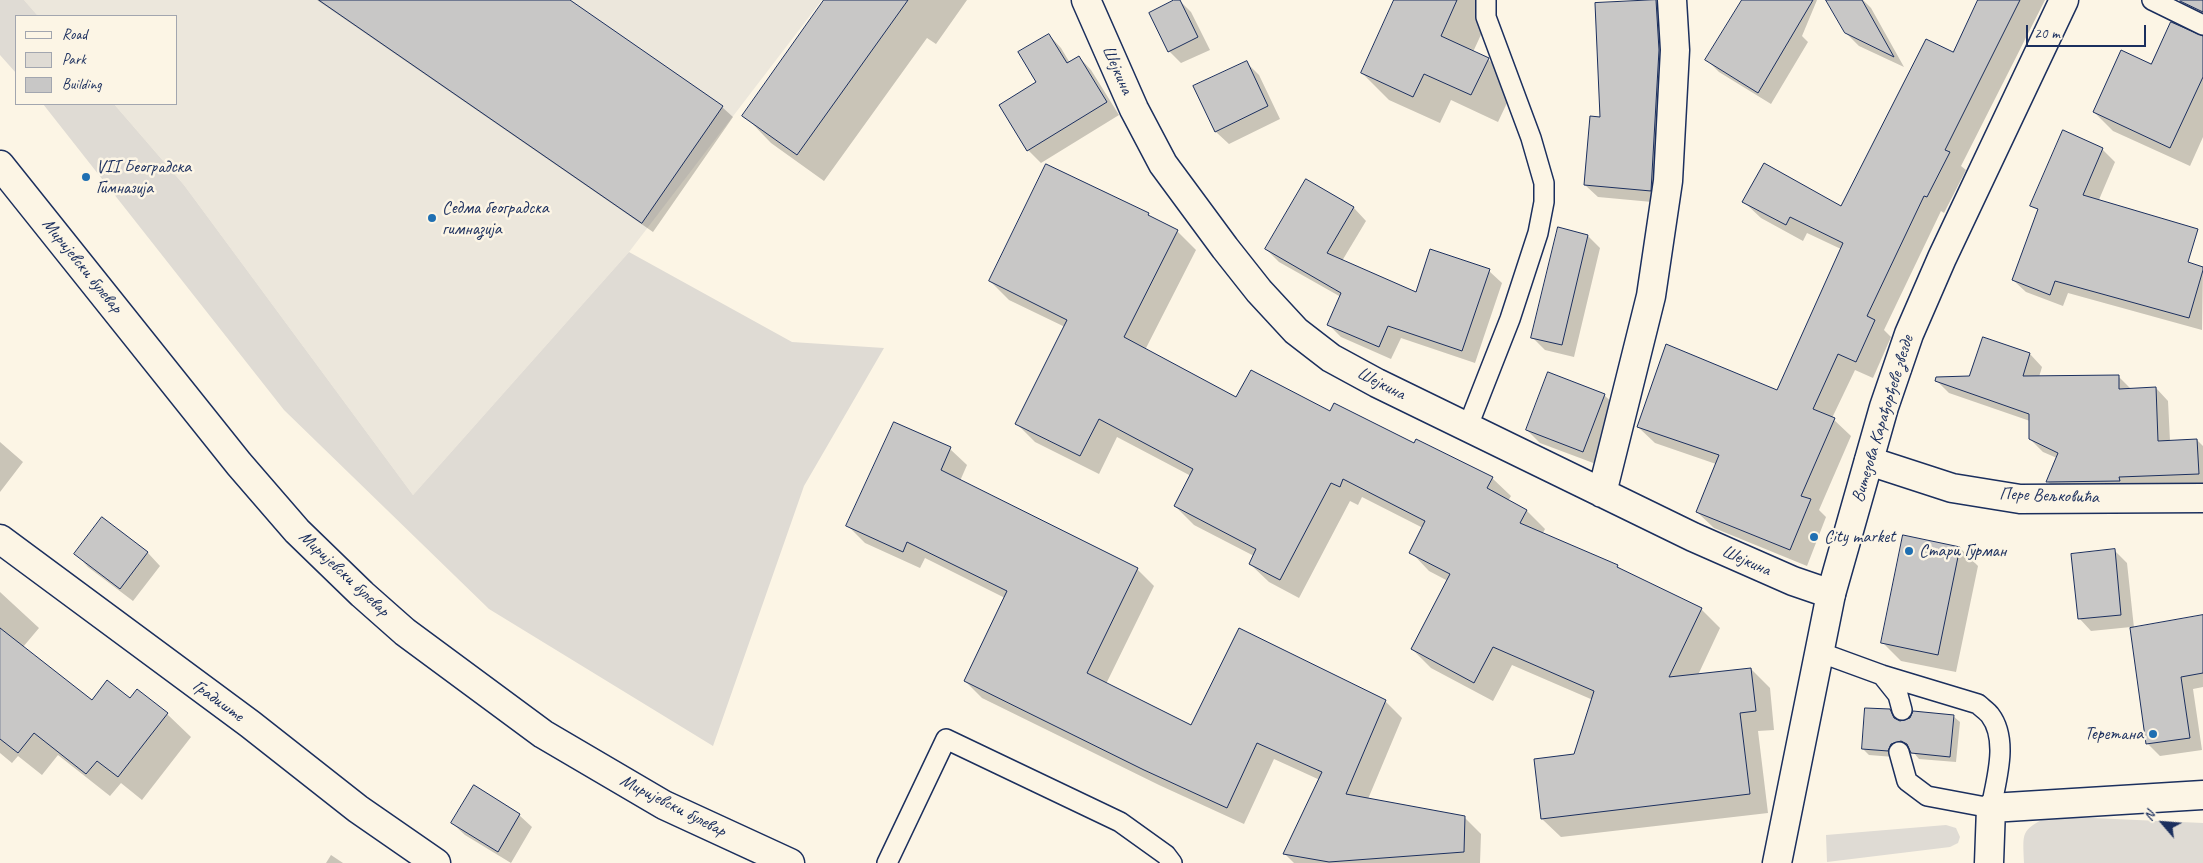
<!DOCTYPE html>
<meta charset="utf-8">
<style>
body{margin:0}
#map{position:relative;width:2203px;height:863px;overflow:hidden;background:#fcf5e5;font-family:Caveat,sans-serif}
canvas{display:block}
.legend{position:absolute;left:15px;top:15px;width:162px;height:90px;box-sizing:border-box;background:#fcf5e5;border:1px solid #a2a6af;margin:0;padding:6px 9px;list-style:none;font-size:15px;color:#1b2f5e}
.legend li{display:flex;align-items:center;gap:10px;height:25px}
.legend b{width:25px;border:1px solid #a2a6af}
.north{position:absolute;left:2138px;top:798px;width:50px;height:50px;-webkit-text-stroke:4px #fcf5e5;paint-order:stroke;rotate:297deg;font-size:14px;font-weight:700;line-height:20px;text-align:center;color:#1b2f5e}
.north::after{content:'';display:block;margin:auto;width:18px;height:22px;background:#1b2f5e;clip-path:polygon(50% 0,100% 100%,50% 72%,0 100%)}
.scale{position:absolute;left:2026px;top:25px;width:120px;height:22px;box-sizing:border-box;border:2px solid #1b2f5e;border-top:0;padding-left:6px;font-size:15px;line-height:18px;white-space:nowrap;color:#1b2f5e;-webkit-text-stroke:4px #fcf5e5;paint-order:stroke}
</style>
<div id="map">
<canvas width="2203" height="863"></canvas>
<ul class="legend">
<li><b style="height:6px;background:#fcf5e5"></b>Road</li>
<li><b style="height:14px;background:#dfdbd4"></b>Park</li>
<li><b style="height:14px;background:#c8c7c6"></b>Building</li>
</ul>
<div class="north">N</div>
<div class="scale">20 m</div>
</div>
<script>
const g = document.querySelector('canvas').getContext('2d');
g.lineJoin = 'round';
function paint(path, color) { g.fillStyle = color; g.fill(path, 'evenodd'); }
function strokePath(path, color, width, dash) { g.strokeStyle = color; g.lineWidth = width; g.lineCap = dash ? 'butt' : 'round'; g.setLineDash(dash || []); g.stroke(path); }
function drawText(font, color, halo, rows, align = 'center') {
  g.font = font + ' Caveat,sans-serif'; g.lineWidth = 5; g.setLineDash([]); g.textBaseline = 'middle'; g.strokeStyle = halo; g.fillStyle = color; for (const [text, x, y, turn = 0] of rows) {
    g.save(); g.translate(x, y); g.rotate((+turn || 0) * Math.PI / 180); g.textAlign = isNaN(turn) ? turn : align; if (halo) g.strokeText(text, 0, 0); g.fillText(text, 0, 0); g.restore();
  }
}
paint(new Path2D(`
 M24,0h798l-193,252 -216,243 -229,-310 -70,-81h62v-88h-138z`), '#ece7dc');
paint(new Path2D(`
 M0,0h24l14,16h-22v57l-16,-18z
 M43,104h71l70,81 229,310 216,-243 163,90 92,6 -80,138 -91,260 -224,-137 -205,-199z
 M2049,816l154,7v40h-179c-1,-31 -4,-32 25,-47z
 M1946,825l10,3 4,9 -2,6 -8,4 -123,15 -1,-27z`), '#dfdbd4');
paint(new Path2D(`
 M317,0h251l154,107 11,10 -80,115z
 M826,0h141l-31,44 -9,-6 -103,143 -53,-38 -27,-28z
 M1177,0h2l12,12 19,38 -29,13 -12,-12z
 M1396,0h101l-24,52 15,7 27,27 -17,36 -47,-22 -11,23 -51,-23 -27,-27z
 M1743,0h74l-15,36 6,6 -37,62 -52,-32 -12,-12z
 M1850,0h13l8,8 33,59 -45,-21 -13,-13z
 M1979,0h66l-84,166 5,4 -22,43 -3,-2 -57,119 7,7 -18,41 -18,-8 -23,48 19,18 -32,74 7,7 -19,49 -93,-38 -17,-16 19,-48 -61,-21 -17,-16 139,-35 64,-143 -34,-16 -4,8 -42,-23 -17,-16 97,6 113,-154z
 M2182,0h21v21l-21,-20z
 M1656,2l13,12 -6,189 -65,-6 -13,-12 16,-67z
 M1049,35l12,13 9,15 9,-6 12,13 28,45 -78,48 -13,-13z
 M2203,36v101l-13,29 -77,-35 -19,-19 57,-47z
 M1246,62l13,13 21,44 -51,25 -13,-12 -21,-45z
 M2102,149l13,13 -17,40 -44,-7z
 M1306,181l48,27 12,13 -24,40 74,33 73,-23 13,12 -27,80 -74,-25 -10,21 -50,-22 -12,-12 12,-28 -62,-35 -13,-13z
 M1148,214l5,5 24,12 19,19 -51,100 92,49 94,14 161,65 19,18 -3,5 19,10 18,18 -2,4 74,33 7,6 77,37 19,19 -22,47 53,-6 19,19 4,42 -16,1 10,82 -207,24 -19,-18 33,-63 18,-56 -81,-35 -19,36 -62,-33 -19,-19 36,-68 -19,-10 -18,-19 12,-24 -61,-31 -4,8 -8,-4 -51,97 -30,-16 -19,-18 4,-8 -60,-31 -19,-19 16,-30 -74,-39 -18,37 -64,-32 -19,-19 49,-96 -56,-27 -19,-19z
 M1588,236l12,12 -26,109 -29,-7 -13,-13z
 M2203,267l-1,63 -134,-37 -5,13 -37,-14 -13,-12z
 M1984,339l46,15 12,13 -3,10 79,-1 14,14 24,-2 12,13 2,40 27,-1 6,6v41l-143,7 -13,-13 10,-23 -14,-6 -13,-13v-18l-81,-28 -13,-13 34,-2z
 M1604,395l13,12 -21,57 -56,-21 -13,-13z
 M0,442l23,20 -23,30z
 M950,449l17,16 -7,16 177,88 17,17 -48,98 86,43 193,-26 17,17 -34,81 96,18 17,17 -1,29h-186l-9,-9 35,-74 -46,-21 -30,65 -85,-39 -177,-87 -17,-17 40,-83 -80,-40 -5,10 -55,-25 -17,-17z
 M102,519l46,34 12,13 -27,35 -45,-34 -12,-13z
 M1960,548l18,18 -22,106 -55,-11 -18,-18z
 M2114,550l13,13 7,65 69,-12v71l-10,2 9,61 -42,6 -13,-13 -16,-116 -40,4 -12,-13z
 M0,592l39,36 -16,19 69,54 38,-1 7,-10 30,24 24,23 -49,63 -21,-17 -11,13 -52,-41 -16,20 -24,-19 -6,7 -12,-10z
 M1890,711l8,11 55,-6 7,6 -4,40 -37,-3 -10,-12 -12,3 -3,7 -25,-2 -6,-6z
 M519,815l13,12 -21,36 -46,-28 -13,-12z
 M331,855l12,8h-17z`), '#0003');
const building = new Path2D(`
 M319,0h251l153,106 -81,117z
 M824,0h84l-111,155 -55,-39z
 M1174,0h6l18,37 -30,15 -19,-39z
 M1394,0h63l-16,36 48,22 -18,37 -47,-21 -11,23 -52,-24z
 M1656,0l3,50 -8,141 -67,-6 6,-69 10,1 -5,-114z
 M1742,0h71l-55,93 -53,-33z
 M1826,0h36l32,57 -49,-24z
 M1978,0h42l-75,150 5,2 -23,45 -3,-1 -57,120 8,4 -19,42 -18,-8 -25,55 22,9 -34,78 10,3 -21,51 -94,-38 23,-57 -82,-28 29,-83 111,46 66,-147 -53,-26 -4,8 -44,-23 22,-39 77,43 85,-167 27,13z
 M2181,0h22v12l-23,-11z
 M2171,22l32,14v41l-33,71 -77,-36 28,-62 30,14z
 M1049,34l18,29 12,-7 28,46 -80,49 -28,-46 37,-23 -18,-30z
 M1247,61l21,45 -53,26 -22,-46z
 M2063,130l40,18 -20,47 115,34 -10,33 15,5v3l-14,48 -134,-37 -5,14 -38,-15 26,-71 -8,-3z
 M1046,164l103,49 -1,2 30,15 -54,107 112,60 15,-27 79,41 4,-8 80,40 2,-4 77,38 -6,11 40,22 -7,13 98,42 -1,2 85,41 -33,69 82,-9 5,43 -16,2 10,81 -209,25 -7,-60 40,-5 20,-63 -101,-44 -19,36 -63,-34 39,-75 -41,-21 16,-32 -82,-42 -3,8 -9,-4 -51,97 -31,-16 7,-15 -82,-43 19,-37 -94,-50 -19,37 -65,-32 52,-104 -78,-39z
 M1306,179l48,28 -27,46 89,39 14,-43 60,20 -28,82 -74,-25 -9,21 -52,-22 14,-32 -76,-44z
 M1558,227l30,8 -26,110 -31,-7z
 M1983,337l47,16 -7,23 96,-1v14l37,-2 2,54 39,-2 2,35 -80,3 1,4 -74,1 12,-29 -29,-14v-25l-94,-33 1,-4 33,-1z
 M1548,372l57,22 -22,58 -57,-22z
 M894,422l57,25 -10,23 197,98 -51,105 104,52 48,-97 147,72 -40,94 119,22 -1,36 -135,10 -46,-8 39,-82 -65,-29 -30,65 -83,-38 -180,-89 43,-90 -100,-49 -4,10 -57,-26z
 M102,517l46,35 -28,37 -46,-35z
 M1903,535l57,12 -22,108 -57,-12z
 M2115,549l6,66 -43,4 -7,-65z
 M2203,615v58l-22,4 9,61 -44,6 -16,-116z
 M0,628l92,72 15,-20 23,18 7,-9 31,24 -50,64 -21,-16 -11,13 -52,-41 -16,20 -18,-14z
 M1865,708l25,1 4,9 6,3 10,-3 3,-7 41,4 -4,42 -39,-4 -4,-9 -6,-3 -10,3 -3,7 -26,-2z
 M474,785l46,29 -22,38 -47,-29z`);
paint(building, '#c8c7c6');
strokePath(building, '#1b2f5e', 1);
const lane = new Path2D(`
 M2152,0l51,25
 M1468,426l42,-107 28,-86 6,-31v-19l-13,-45 -45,-121v-17
 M1819,652l63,23 96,29c4,4 9,7 12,11 19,25 6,65 1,93l-64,-12 -20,-15 -8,-29
 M1882,675l16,20 4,15
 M887,863l59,-124 174,83 46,33 6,8`);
const street = new Path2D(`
 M1086,0l48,109 29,55 62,84 34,43 37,40 35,27 46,25 316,154 100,44 38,13
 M1869,461l83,27 68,11 183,-1
 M1602,493l49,-197 17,-115 7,-131 -3,-50
 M0,539l250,185 108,85 78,54
 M1989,863l2,-55 212,-13`);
const secondary = new Path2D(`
 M0,165l239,299 58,67 65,63 43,38 138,102 121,71 126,58
 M1777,863l54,-269 53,-187 25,-73 33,-76 122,-258`);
strokePath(lane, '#1b2f5e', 22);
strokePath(street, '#1b2f5e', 31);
strokePath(secondary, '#1b2f5e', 31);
strokePath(lane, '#fcf5e5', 19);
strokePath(street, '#fcf5e5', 28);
strokePath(secondary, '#fcf5e5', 28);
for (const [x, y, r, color] of [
 [86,177,5,"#1f6fb2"],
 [432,218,5,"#1f6fb2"],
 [1814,537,5,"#1f6fb2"],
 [1909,551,5,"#1f6fb2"],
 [2153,734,5,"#1f6fb2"]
]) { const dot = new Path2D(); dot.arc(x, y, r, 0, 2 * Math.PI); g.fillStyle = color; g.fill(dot); strokePath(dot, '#fcf5e5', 2); }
drawText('18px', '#1b2f5e', '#fcf5e5', [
 ["Шејкина",1117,70,66],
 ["Миријевски булевар",82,266,51],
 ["Шејкина",1381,384,27],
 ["Витезова Карађорђеве звезде",1883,419,-73],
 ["Пере Вељковића",2049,496,2],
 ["Шејкина",1746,561,24],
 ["Миријевски булевар",344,574,43],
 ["Градиште",218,701,36],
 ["Миријевски булевар",673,806,27]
]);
drawText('18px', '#1b2f5e', '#fcf5e5', [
 ["VII Београдска",96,167],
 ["Гимназија",96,188],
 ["Седма београдска",442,208],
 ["гимназија",442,229],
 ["City market",1824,537],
 ["Стари Гурман",1919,551],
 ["Теретана",2143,734,"right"]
], 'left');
</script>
